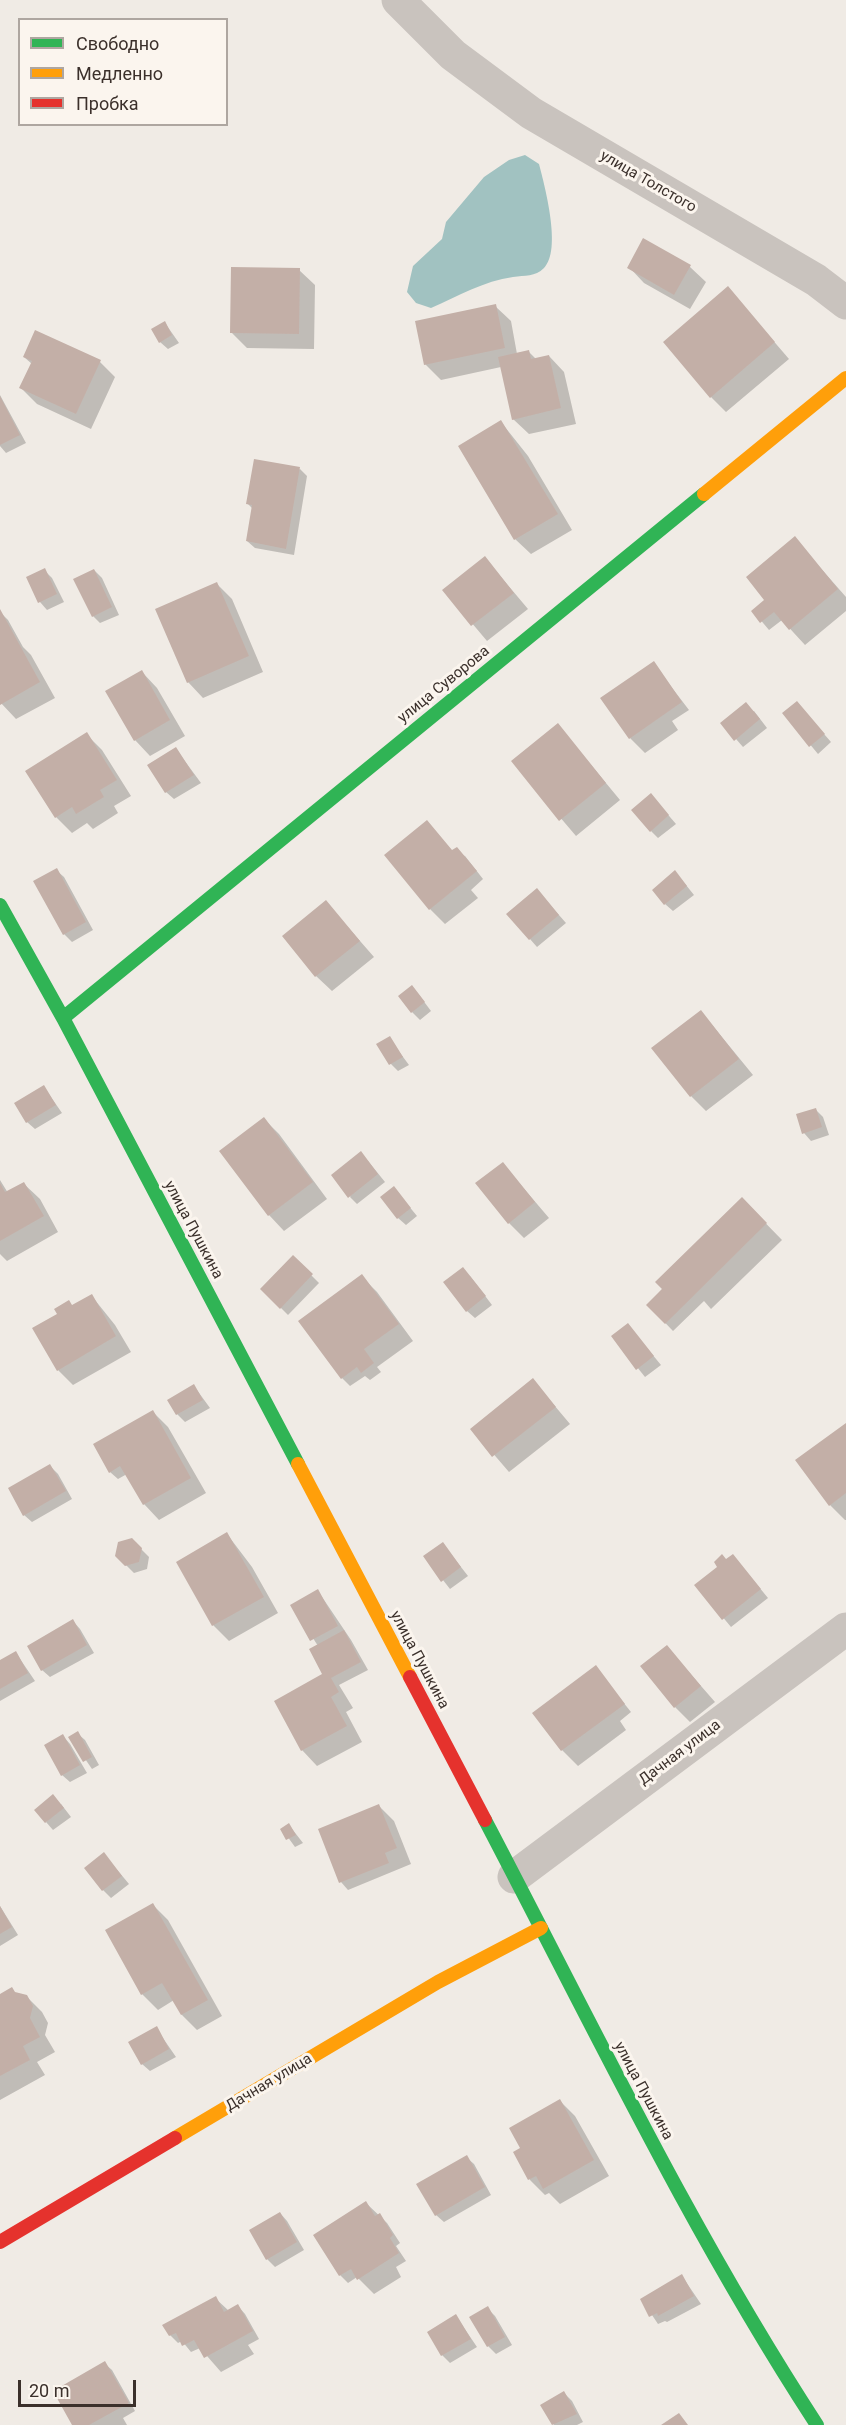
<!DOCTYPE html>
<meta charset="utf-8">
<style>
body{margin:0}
#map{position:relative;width:846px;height:2425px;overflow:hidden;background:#f0ebe5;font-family:Roboto,sans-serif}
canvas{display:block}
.legend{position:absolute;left:18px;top:18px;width:210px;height:108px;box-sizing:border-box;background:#fbf5ee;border:2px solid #aea6a0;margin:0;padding:8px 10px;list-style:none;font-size:18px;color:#3b302b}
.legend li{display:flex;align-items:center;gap:12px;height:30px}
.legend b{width:30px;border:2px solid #aea6a0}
.scale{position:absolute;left:18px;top:2380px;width:118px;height:27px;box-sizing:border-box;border:3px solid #3b302b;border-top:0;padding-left:8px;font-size:18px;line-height:21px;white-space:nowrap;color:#3b302b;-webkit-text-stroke:4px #fbf5ee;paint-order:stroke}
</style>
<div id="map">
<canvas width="846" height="2425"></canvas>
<ul class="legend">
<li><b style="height:8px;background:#30b455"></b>Свободно</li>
<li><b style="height:8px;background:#ff9f0a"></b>Медленно</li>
<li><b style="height:8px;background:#e5322d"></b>Пробка</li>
</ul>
<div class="scale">20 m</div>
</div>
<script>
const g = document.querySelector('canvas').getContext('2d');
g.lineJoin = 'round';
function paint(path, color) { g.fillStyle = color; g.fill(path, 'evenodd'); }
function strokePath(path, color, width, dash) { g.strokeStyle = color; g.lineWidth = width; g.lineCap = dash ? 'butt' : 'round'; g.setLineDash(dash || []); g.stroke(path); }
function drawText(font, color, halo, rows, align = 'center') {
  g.font = font + ' Roboto,sans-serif'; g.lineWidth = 6; g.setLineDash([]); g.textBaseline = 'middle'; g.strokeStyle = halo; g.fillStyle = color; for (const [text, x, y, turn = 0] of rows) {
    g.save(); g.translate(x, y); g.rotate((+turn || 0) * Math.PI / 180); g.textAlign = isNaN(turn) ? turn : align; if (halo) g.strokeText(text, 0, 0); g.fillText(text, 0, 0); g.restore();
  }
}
paint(new Path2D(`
 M525,155l14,9c6,23 23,86 5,104 -9,9 -19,7 -31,9 -29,4 -55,19 -82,31l-15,-5 -9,-11 6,-26 29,-27 4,-17 38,-45 25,-17z`), '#a1c2c1');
paint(new Path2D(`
 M629,267h61l16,15 -16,27 -46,-26z
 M299,270l16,15 -1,64 -67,-1 -15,-15z
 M728,288l61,71 -63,53 -15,-15z
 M495,306l16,15 6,33 12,-2 7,7 13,-3 15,16 12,52 -47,10 -16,-15 -12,-52 -60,13 -16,-16z
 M165,323l14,20 -11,6 -8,-7z
 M24,357l76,5 15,15 -24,52 -54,-25 -16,-16 11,-24z
 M0,395l26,48 -20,10 -6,-7z
 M501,422l27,34 44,74 -41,24 -16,-15z
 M300,469l7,7 -13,79 -39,-7 -8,-7 6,-32 -6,-6z
 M795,539l51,58v14l-41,34 -23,-25 -13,10 -16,-19 11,-9z
 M485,558l43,51 -41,32 -43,-51z
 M44,570l8,8 12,24 -17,8 -7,-8z
 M94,570l8,8 17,37 -19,8 -7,-7z
 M217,584l15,15 31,73 -60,26 -15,-16z
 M0,612l8,8 15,27 8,8 24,43 -39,21 -16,-17z
 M653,663l36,47 -17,11 6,9 -33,23 -15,-15z
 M142,672l15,16 28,48 -35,20 -15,-16z
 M797,703l34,39 -13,12 -34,-41z
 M754,711l13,17 -24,19 -21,-24z
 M558,725l62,75 -44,36 -63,-74z
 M86,734l16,16 29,46 -17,10 4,7 -25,16 -6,-6 -15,10 -16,-16 -29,-45z
 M176,749l25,34 -27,16 -8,-7z
 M658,803l18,21 -18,14 -7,-7z
 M427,822l26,30 12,4 18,23 -12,11 7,8 -33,26 -15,-15z
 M56,870l8,7 29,53 -21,12 -8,-8z
 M682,880l12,15 -21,16 -8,-7z
 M544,898l22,25 -29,24 -29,-33z
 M326,902l48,55 -42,34 -16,-15z
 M419,995l12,16 -11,9 -8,-8z
 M708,1020l45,55 -47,36 -15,-15z
 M389,1038l20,27 -11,6 -7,-7z
 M44,1087l18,26 -27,16 -8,-7z
 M815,1109l8,8 6,18 -18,6 -7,-8z
 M264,1119l15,15 48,65 -43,32 -15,-16 -48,-64z
 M368,1161l17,21 -28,22 -7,-7z
 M503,1164l46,54 -25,20 -15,-15z
 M0,1180l8,13 16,-9 16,15 18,33 -51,29 -7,-7z
 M394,1188l23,28 -11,9 -8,-7z
 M742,1199l40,41 -71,69 -7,-8 -31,30 -25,-26z
 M293,1257l26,26 -31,32 -26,-26z
 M361,1276l16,16 36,49 -36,26 4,5 -11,8 -5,-4 -15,10 -8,-8z
 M470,1276l22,29 -17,13 -8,-7z
 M91,1295l24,30 16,27 -58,33 -15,-15 15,-64z
 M628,1325l33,40 -16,12 -32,-40z
 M533,1380l37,44 -61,48 -37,-43z
 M194,1386l16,22 -25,14 -8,-8z
 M153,1412l15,15 38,66 -47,27 -15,-16 -17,-30 -9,5 -8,-7z
 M846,1424v96h-1l-15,-15z
 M50,1466l8,8 14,25 -40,23 -8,-7z
 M227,1534l25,33 26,46 -49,28 -16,-16z
 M443,1544l25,32 -18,13 -25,-32z
 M141,1549l8,8 -2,12 -13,4 -9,-9z
 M740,1564l28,34 -37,29 -35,-42z
 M318,1591l33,49 17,30 -29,15 14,23 -7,4 16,30 -45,24 -15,-16 23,-75 -7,-29 -26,-41z
 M73,1621l7,8 14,24 -44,24 -8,-7z
 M667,1647l48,55 -25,20 -15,-15z
 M16,1653l19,28 -35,20v-39z
 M595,1667l36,45 -11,9 6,9 -48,36 -16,-16 -28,-37z
 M77,1733l8,7 14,25 -7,4 -22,-32z
 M63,1736l7,8 17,29 -17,9 -8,-7z
 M61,1804l10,13 -18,13 -7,-8z
 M379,1806l15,15 17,43 -63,26 -7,-8z
 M289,1825l14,18 -8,4 -13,-18z
 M104,1854l25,30 -18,14 -8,-8z
 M153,1905l15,15 54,96 -25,14 -15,-15 -8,-15 -16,10 -16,-16z
 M0,1906l18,29 -18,11z
 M17,1994l9,2 16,16 6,11 -3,12 10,17 -18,10 8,13 -45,25v-104z
 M156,2028l20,29 -26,14 -8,-7z
 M560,2101l15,15 34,60 -49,28 -11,-11 -4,2 -15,-15 -15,-27 7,-5z
 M466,2157l8,7 17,31 -47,27 -8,-7z
 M366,2203l21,20 13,20 -4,3 10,15 -10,6 5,10 -27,17 -17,-17 -9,6 -8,-8z
 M280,2213l7,8 17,29 -29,17 -8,-8z
 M682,2276l19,28 -34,18 -2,-1 -7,3 -16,-24z
 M215,2298l14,13 9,-5 7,8 14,25 -11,6 6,9 -33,18 -21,-24 -9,4 -9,-11 -4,2 -8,-8z
 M487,2308l8,8 17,29 -16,9 -8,-8z
 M456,2316l21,31 -27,16 -8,-8z
 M104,2363l8,7 23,41 -12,7 4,7h-53z
 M564,2393l8,8 11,21 -6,3h-23l-12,-20z`), '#0003');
paint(new Path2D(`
 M643,238l48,27 -17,30 -47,-27z
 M231,267l69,1 -1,66 -69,-1z
 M728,286l47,56 -65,56 -47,-56z
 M496,304l9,44 -81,17 -9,-44z
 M165,321l7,14 -13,8 -8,-14z
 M35,330l66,30 -25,54 -57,-26 13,-27 -9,-4z
 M529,350l2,9 18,-4 12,53 -49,12 -14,-63z
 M0,396l20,39 -20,10z
 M501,420l57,94 -44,26 -56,-94z
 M254,459l46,8 -14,82 -40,-8 6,-36 -6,-1z
 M795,536l43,53 -49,41 -15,-18 -14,11 -9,-12 13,-11 -18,-23z
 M485,556l29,37 -43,33 -29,-36z
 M45,568l12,26 -19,9 -12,-26z
 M94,569l18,38 -20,10 -19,-38z
 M217,582l32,74 -62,27 -32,-74z
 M0,609l40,73 -40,23z
 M654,661l28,41 -53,37 -29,-41z
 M142,670l28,50 -36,21 -29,-50z
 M797,701l28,33 -16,13 -27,-34z
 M746,702l14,17 -26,22 -14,-18z
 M558,723l48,60 -47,38 -48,-60z
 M87,732l30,48 -17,10 4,7 -28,17 -4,-7 -17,11 -30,-47z
 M176,747l18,28 -29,18 -18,-28z
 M651,793l18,22 -19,17 -19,-22z
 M427,820l25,30 5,-3 20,24 -48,39 -45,-55z
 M57,868l29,54 -23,13 -30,-54z
 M675,870l12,16 -23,19 -12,-15z
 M537,888l22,27 -30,25 -23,-26z
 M326,900l34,41 -45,36 -33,-41z
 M412,985l13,17 -14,11 -13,-17z
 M701,1010l38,49 -49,38 -39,-49z
 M390,1036l13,21 -14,8 -13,-21z
 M44,1085l12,20 -30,18 -12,-20z
 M816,1108l6,19 -20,7 -6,-20z
 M264,1117l49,65 -45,34 -49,-65z
 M361,1151l17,23 -30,24 -17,-23z
 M503,1162l32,40 -27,22 -33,-41z
 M24,1182l20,34 -44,25v-58l5,9z
 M394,1186l17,22 -14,11 -17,-22z
 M742,1197l25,26 -102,101 -19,-19 16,-16 -7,-7z
 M293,1255l20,19 -33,35 -20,-20z
 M463,1267l23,29 -20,16 -23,-30z
 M362,1274l37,50 -35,25 10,14 -13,10 -4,-6 -16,12 -43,-58z
 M92,1294l24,42 -59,35 -25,-43 25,-14 -3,-5 15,-9 3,5z
 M628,1323l26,33 -18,14 -25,-34z
 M533,1378l23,29 -64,50 -22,-28z
 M194,1384l9,16 -27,15 -9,-15z
 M153,1410l38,68 -48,27 -23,-39 -11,7 -16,-29z
 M846,1423v70l-17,13 -34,-46z
 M50,1464l16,27 -43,25 -15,-28z
 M227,1532l37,65 -52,29 -36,-64z
 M132,1538l10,10 -3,14 -14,4 -10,-10 3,-14z
 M443,1542l18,25 -20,15 -18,-26z
 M722,1554l4,5 7,-5 28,35 -39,31 -28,-35 23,-18 -3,-5z
 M318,1589l20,37 -28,15 -20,-36z
 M73,1619l14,26 -46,26 -14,-25z
 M344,1630l17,32 -30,16 8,14 -8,5 16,29 -46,25 -27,-50 48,-27 -13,-25z
 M667,1645l34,41 -27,22 -34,-42z
 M16,1651l12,22 -28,16v-29z
 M596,1665l29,39 -64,47 -29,-38z
 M78,1731l14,26 -9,5 -15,-25z
 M63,1734l17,31 -19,11 -17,-31z
 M53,1794l11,14 -19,15 -11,-13z
 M379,1804l18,44 -12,5 4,10 -50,20 -21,-54z
 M289,1823l7,12 -10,5 -6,-11z
 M104,1852l18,24 -20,15 -18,-23z
 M153,1903l55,97 -27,15 -19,-32 -21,12 -36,-65z
 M0,1906l12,21 -12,7z
 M12,1987l3,5 12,3 6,11 -3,12 10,19 -17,9 7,14 -30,16v-82z
 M157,2026l12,23 -28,16 -13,-23z
 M560,2099l34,61 -51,29 -7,-13 -8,4 -15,-28 7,-4 -11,-20z
 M467,2155l18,32 -50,29 -19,-32z
 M366,2201l9,15 5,-3 13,22 -3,3 9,15 -42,27 -6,-11 -12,7 -26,-41z
 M280,2212l17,30 -31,18 -17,-30z
 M682,2274l12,22 -36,20 -1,-3 -8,4 -9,-18z
 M216,2296l8,16 14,-8 15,27 -49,27 -10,-18 -12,6 -6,-13 -7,3 -7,-11z
 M488,2306l17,31 -18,10 -18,-30z
 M456,2314l15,25 -30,17 -14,-24z
 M105,2361l24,42 -40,22h-17l-19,-34z
 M564,2391l13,23 -25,11 -12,-20z
 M679,2413l9,12h-27z`), '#c3afa7');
strokePath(new Path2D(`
 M398,0l55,55 78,58 285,167 30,23
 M514,1877l332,-248`), '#c9c3be', 33);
strokePath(new Path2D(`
 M0,905l63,113 235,446
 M63,1018l641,-524
 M485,1820c107,204 206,412 332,605`), '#30b455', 14);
strokePath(new Path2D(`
 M704,494l142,-116
 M298,1464l112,213
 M175,2138l263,-156 103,-54`), '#ff9f0a', 14);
strokePath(new Path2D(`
 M410,1677l75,143
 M0,2242l175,-104`), '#e5322d', 14);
drawText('15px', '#3b302b', '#fbf5ee', [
 ["улица Толстого",648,182,30],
 ["улица Суворова",444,685,-39],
 ["улица Пушкина",193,1230,62],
 ["улица Пушкина",419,1660,62],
 ["Дачная улица",680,1753,-37],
 ["Дачная улица",269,2083,-31],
 ["улица Пушкина",643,2091,62]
]);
</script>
